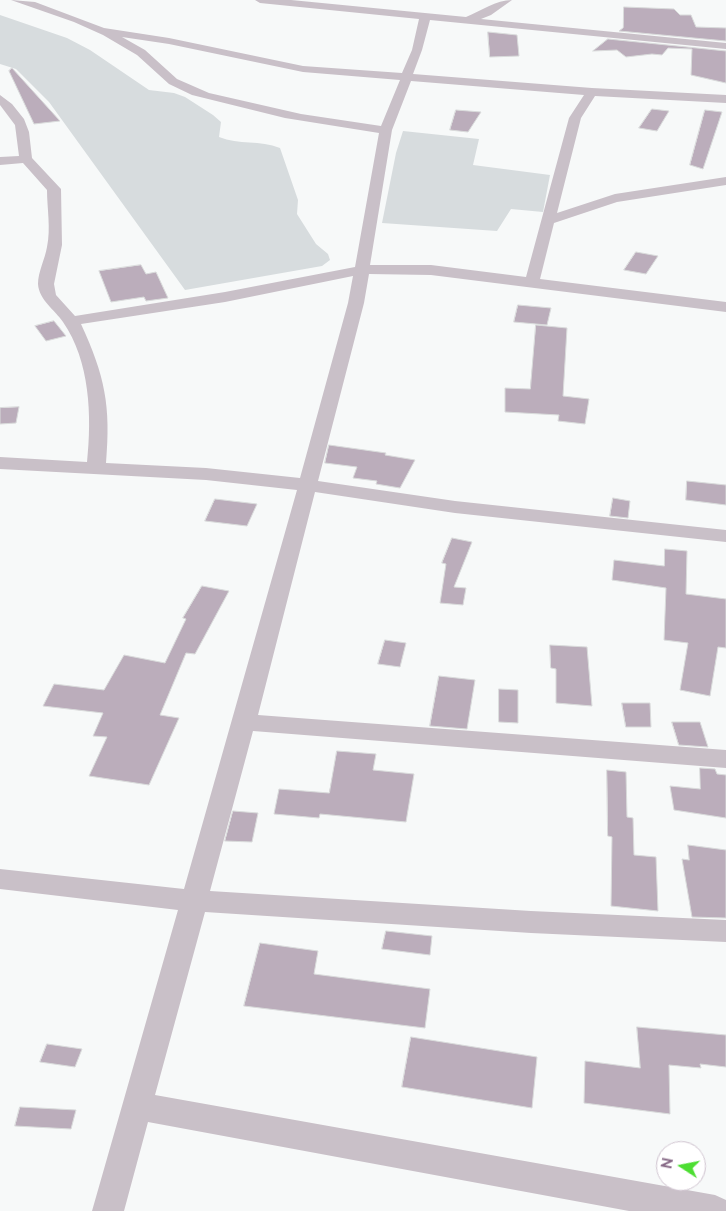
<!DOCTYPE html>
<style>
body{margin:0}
#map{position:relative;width:726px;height:1211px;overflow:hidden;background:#f7f9f9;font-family:Raleway,sans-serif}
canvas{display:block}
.north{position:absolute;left:656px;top:1141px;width:50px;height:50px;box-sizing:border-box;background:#fff;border:1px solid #cfc3cf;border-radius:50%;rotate:281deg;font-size:14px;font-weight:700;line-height:20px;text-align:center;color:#876986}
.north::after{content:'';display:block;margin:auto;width:18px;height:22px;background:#4dde32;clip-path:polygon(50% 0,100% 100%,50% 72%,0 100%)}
</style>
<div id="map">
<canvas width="726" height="1211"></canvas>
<div class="north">N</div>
</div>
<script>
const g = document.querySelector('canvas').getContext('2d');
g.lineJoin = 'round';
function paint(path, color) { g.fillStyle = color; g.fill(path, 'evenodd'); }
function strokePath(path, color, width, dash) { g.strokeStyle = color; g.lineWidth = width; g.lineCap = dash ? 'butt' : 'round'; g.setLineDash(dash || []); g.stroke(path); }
paint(new Path2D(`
 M0,15l67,23 23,12 59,40 25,3 11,4 28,18 8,7 -2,15c20,8 41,3 61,11l18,52 -1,14 19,30 12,10 2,6 -8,6 -137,24 -136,-188 -33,-33 -16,-5z
 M403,131l76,8 -6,26 77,10 -7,37 -32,-3 -14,22 -115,-8 14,-70z`), '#d7dcde');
const building = new Path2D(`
 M624,7l50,2 6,6h11l5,12 30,1v13l-107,-10 4,-3z
 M488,32l29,3 2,21 -29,1z
 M608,39l118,12v32l-35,-8 1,-26 -24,-1 -6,7 -10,-1 -26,3 -9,-7 -24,1z
 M12,68l48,53 -26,3 -25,-53z
 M652,109l17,2 -12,20 -18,-3z
 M456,110l25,2 -13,20 -18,-2z
 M705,110l17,2 -19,57 -13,-4z
 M636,252l22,4 -12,18 -22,-4z
 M141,265l5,9 10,-2 12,26 -22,3 -2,-4 -33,5 -12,-31z
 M518,305l33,3 -4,17 -33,-3z
 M54,321l12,15 -20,5 -11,-15z
 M536,325l31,3 -4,68 26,3 -4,25 -27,-3 1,-6 -54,-3v-24l25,1z
 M19,407l-3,16 -16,1v-16z
 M329,445l57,8 -1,2 30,5 -15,28 -24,-4 1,-3 -24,-3 4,-11 -32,-4z
 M687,481l39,4v20l-40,-5z
 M613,498l17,3 -2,17 -18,-2z
 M215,499l42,5 -10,22 -42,-5z
 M452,538l20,4 -18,45 12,1 -3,17 -23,-2 6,-39 -4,-1z
 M665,549l22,2 -1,43 40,5v49l-8,-1 -8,49 -30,-6 8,-47 -24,-3 2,-52 -54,-8 2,-20 50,6z
 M202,586l27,5 -34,63 -9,-1 -26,62 19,3 -30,67 -60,-9 18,-39 -14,-1 10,-23 -60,-7 11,-22 50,6 20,-35 41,8 21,-44 -3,-1z
 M385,640l21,3 -6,24 -22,-3z
 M550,645l37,2 5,59 -36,-3v-34l-5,-1z
 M439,676l36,4 -8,49 -37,-3z
 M499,689l19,1v33l-19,-1z
 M622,703h28l1,24h-25z
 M672,722h28l8,25 -29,-2z
 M337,751l39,3 -3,16 41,4 -8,48 -86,-8 -1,4 -45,-4 5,-25 50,4z
 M700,768l15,1 2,5 9,1v43l-52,-8 -4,-24 30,3z
 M607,770l19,2 1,45 6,1 1,37 22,2 2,54 -47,-5 1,-69 -4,-1z
 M233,811l25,2 -6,29 -27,-1z
 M688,845l38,5v68l-34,-1 -10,-58 7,1z
 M386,931l46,5 -2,19 -48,-6z
 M260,943l58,8 -4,23 116,15 -5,39 -181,-22z
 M637,1027l89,8v32l-26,-3 1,4 -32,-3 1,49 -86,-11 1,-42 55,7z
 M411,1037l126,20 -5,51 -130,-21z
 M47,1044l35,5 -7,18 -35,-5z
 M20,1107l56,3 -5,19 -56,-3z`);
paint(building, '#bbadbb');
strokePath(building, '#d9dbdb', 1);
paint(new Path2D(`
 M11,0l24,2 69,26 65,10 134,28 99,7 10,-23 7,-31 -159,-16 -5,-3h36l175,17c15,-6 30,-17 46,-17l-21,15 -10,4 245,24v6l-296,-29 -8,30 -9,24 179,14 134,7v8l-131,-7 -14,22 -24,95 58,-19 111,-17v8l-109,17 -63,21 -14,56 186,23v10l-295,-37 -62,-1 -5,29 -46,178 137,20 271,29v12l-271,-29 -140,-21 -57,223 468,35v18l-473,-37 -43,160 321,20 195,9v22l-195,-9 -326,-21 -50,183 560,100 11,5v11h-97l-481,-89 -24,89h-32l86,-301 -178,-21v-20l184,20 113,-399 -91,-10 -206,-11v-12l87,5c5,-46 3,-101 -24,-140 -8,-12 -24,-22 -25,-38 0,-12 7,-25 9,-37 4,-18 0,-39 0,-57l-24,-27 -23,2v-8l19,-1 -4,-31 -15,-20v-10l12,9 12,15 5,13 3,26 29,31 1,56 -8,39 2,11 19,21 150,-24 130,-25 24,-134 -94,-15 -93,-23 -23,-11 -32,-29 -34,-20 -29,-13zM122,37l47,7 134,28 97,8 -19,46 -80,-12 -92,-21 -32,-14 -32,-29zM411,81l173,14 -15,23 -43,159 -95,-12h-61l22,-135zM353,276l-5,27 -48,175 -94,-10 -100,-5c5,-57 -1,-87 -25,-139l144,-22z`), '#c9c0c8');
</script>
